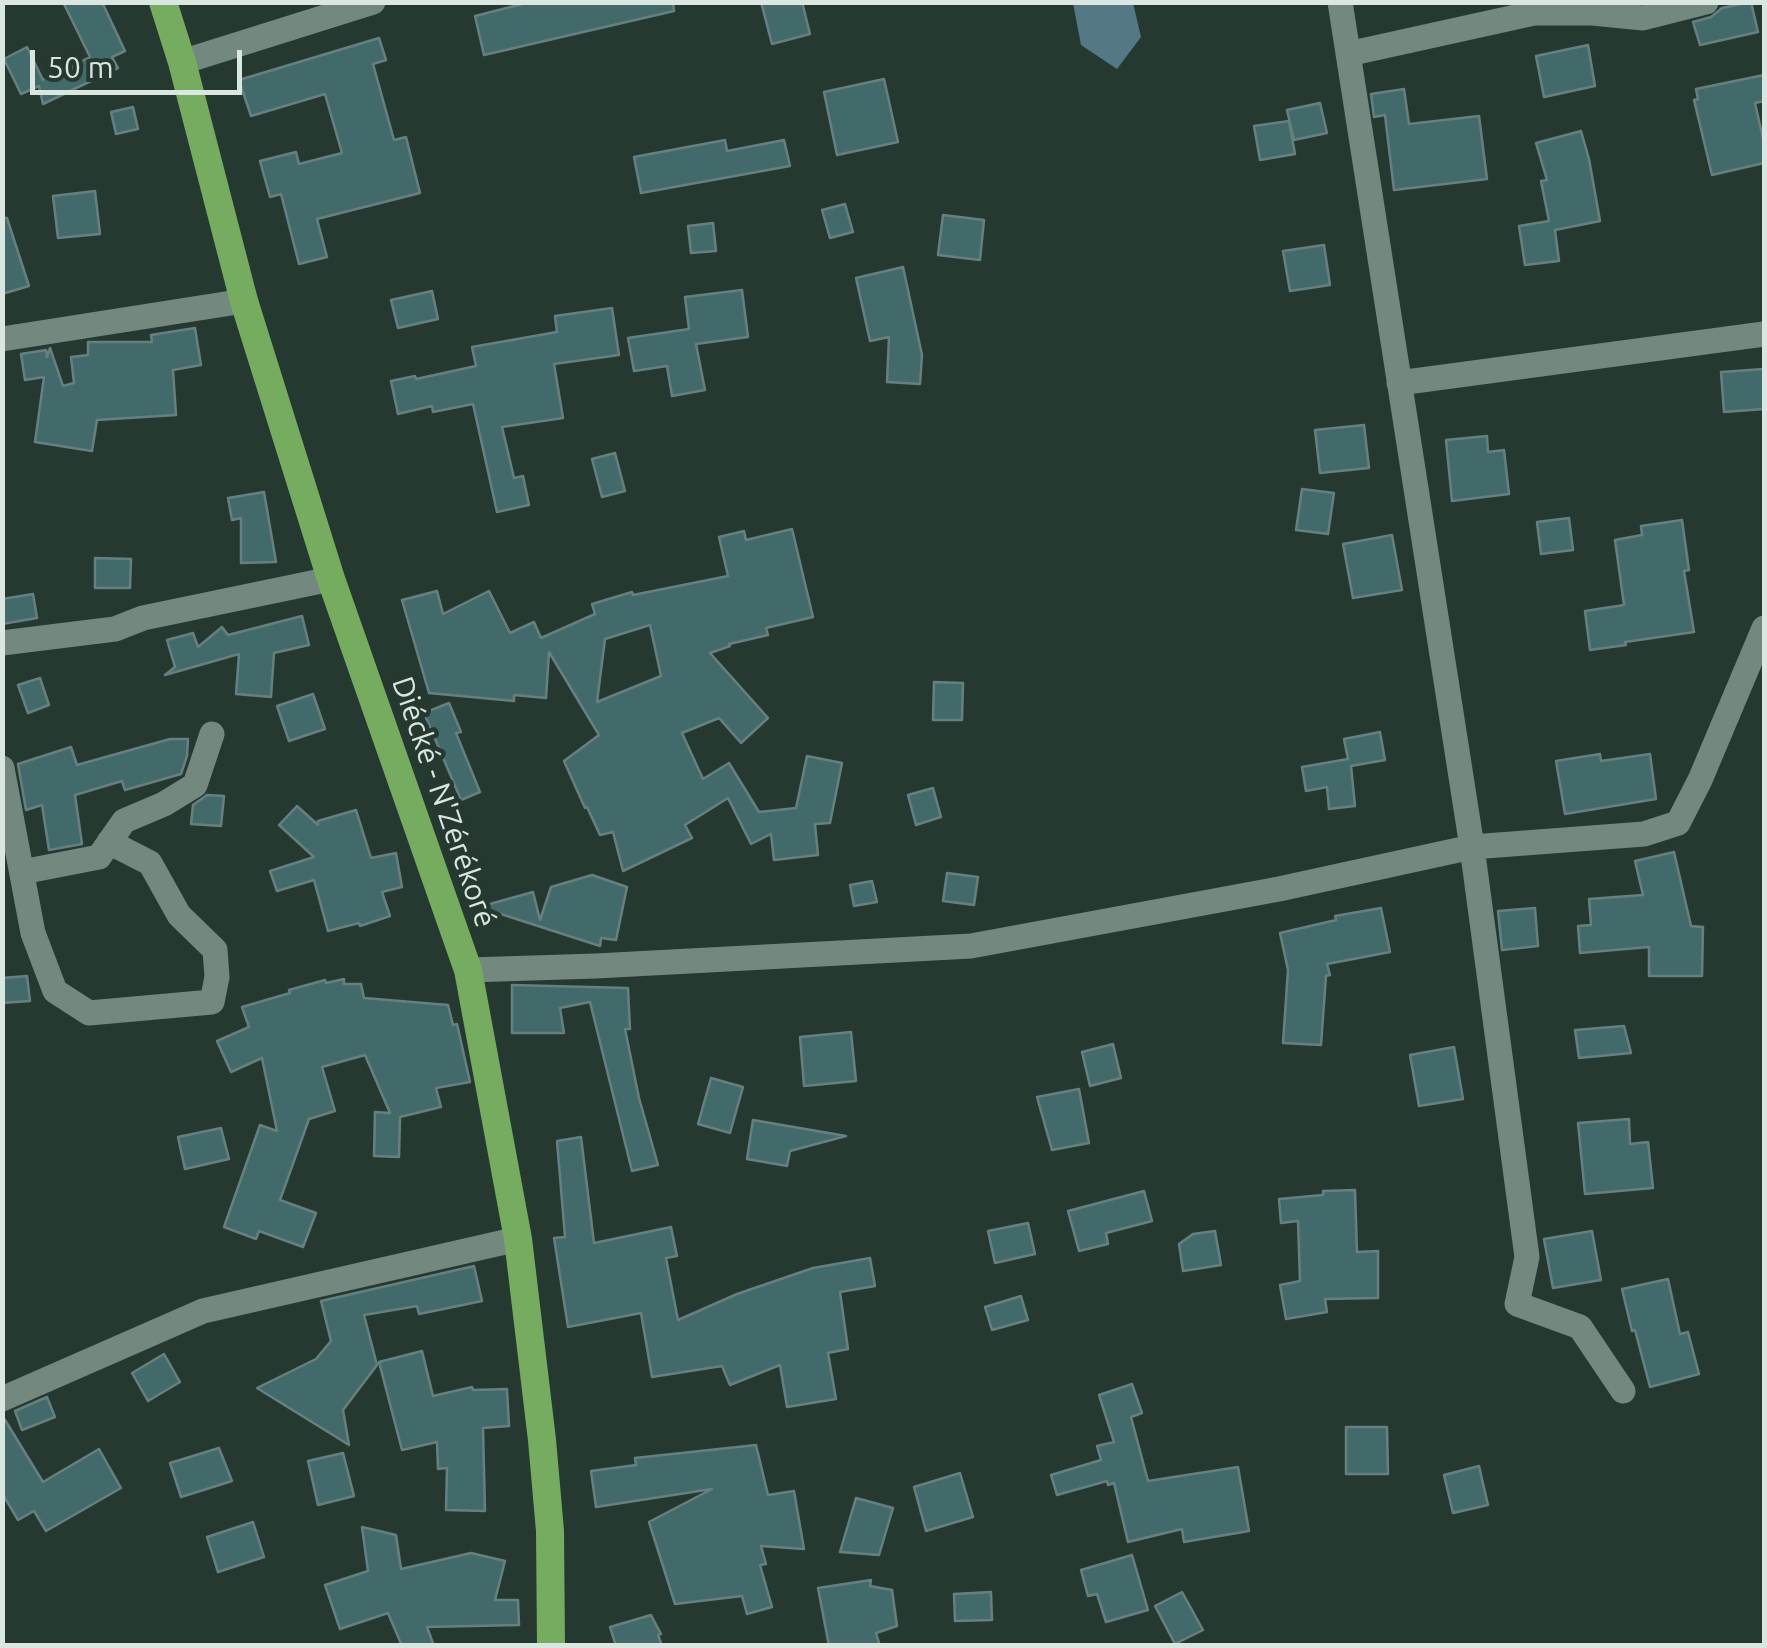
<!DOCTYPE html>
<meta charset="utf-8">
<style>
body{margin:0}
#map{position:relative;width:1767px;height:1648px;overflow:hidden;background:#263931;font-family:Ubuntu,sans-serif}
canvas{display:block}
.frame{position:absolute;inset:0;border:5px solid #dae6e0;pointer-events:none}
.scale{position:absolute;left:30px;top:50px;width:212px;height:45px;box-sizing:border-box;border:5px solid #dae6e0;border-top:0;padding-left:12px;font-size:30px;line-height:35px;white-space:nowrap;color:#dae6e0;-webkit-text-stroke:8px #263931;paint-order:stroke}
</style>
<div id="map">
<canvas width="1767" height="1648"></canvas>
<div class="frame"></div>
<div class="scale">50 m</div>
</div>
<script>
const g = document.querySelector('canvas').getContext('2d');
g.lineJoin = 'round';
function paint(path, color) { g.fillStyle = color; g.fill(path, 'evenodd'); }
function strokePath(path, color, width, dash) { g.strokeStyle = color; g.lineWidth = width; g.lineCap = dash ? 'butt' : 'round'; g.setLineDash(dash || []); g.stroke(path); }
function drawText(font, color, halo, rows, align = 'center') {
  g.font = font + ' Ubuntu,sans-serif'; g.lineWidth = 9; g.setLineDash([]); g.textBaseline = 'middle'; g.strokeStyle = halo; g.fillStyle = color; for (const [text, x, y, turn = 0] of rows) {
    g.save(); g.translate(x, y); g.rotate((+turn || 0) * Math.PI / 180); g.textAlign = isNaN(turn) ? turn : align; if (halo) g.strokeText(text, 0, 0); g.fillText(text, 0, 0); g.restore();
  }
}
paint(new Path2D(`
 M1073,3h60l8,34 -24,32 -36,-24z`), '#547886');
const building = new Path2D(`
 M63,2h39l23,49 -13,6 6,11 -75,36 -4,-18 -18,8 -17,-35 23,-12 16,33 47,-23z
 M530,2h143l1,9 -190,44 -9,-39z
 M761,2h41l8,32 -38,10z
 M1751,2l7,30 -58,13 -7,-23 18,-5 11,-9z
 M379,38l7,22 -13,4 21,76 12,-3 14,56 -103,26 10,38 -28,7 -18,-70 -11,3 -10,-36 36,-9 3,12 43,-11 -17,-59 -74,22 -12,-36z
 M1588,45l7,41 -51,11 -8,-41z
 M1764,75v26l-9,2 9,40v20l-52,12 -18,-75 4,-1 -2,-10z
 M884,79l14,63 -61,13 -13,-63z
 M1404,89l5,35 70,-8 8,63 -93,11 -9,-75 -11,2 -3,-23z
 M1320,103l7,30 -33,7 -7,-30z
 M133,107l5,22 -22,5 -5,-22z
 M1289,121l6,33 -35,6 -6,-34z
 M1581,131l8,28 11,62 -45,9 4,31 -34,4 -6,-39 30,-5 -8,-40 6,-1 -11,-37z
 M725,140l2,11 57,-11 6,26 -149,27 -7,-36z
 M95,191l5,43 -42,4 -5,-42z
 M845,204l8,28 -23,6 -8,-28z
 M943,215l41,5 -4,40 -42,-5z
 M2,218h5l22,68 -27,8z
 M713,223l3,28 -25,2 -3,-27z
 M1324,245l6,40 -40,6 -7,-40z
 M903,267l19,88 -2,29 -33,-2 2,-45 -19,4 -14,-63z
 M742,290l6,47 -52,7 9,46 -33,6 -5,-30 -33,5 -6,-33 61,-9 -4,-32z
 M432,291l6,28 -40,9 -7,-28z
 M612,308l7,47 -65,9 9,54 -61,9 12,51 9,-2 6,29 -32,7 -24,-108 -40,8 -1,-6 -34,8 -7,-33 24,-5 1,3 60,-13 -4,-19 85,-15 -2,-16z
 M195,328l6,37 -28,5 3,45 -79,5 -5,31 -57,-9 9,-65 -19,3 -4,-26 25,-4 1,7 3,-9 13,38 11,-3 -3,-26 17,-2v-13h64l-1,-7z
 M1764,369v40l-40,3 -3,-40z
 M1364,425l5,43 -49,5 -5,-43z
 M1487,436l1,16 16,-2 5,44 -57,7 -6,-61z
 M615,453l10,38 -23,6 -10,-38z
 M1302,489l32,4 -6,41 -32,-4z
 M264,492l12,70 -35,1v-45l-9,2 -4,-22z
 M1569,518l4,32 -32,4 -4,-32z
 M1682,520l7,50 -5,1 10,61 -69,10 1,3 -36,5 -5,-39 39,-6 -9,-65 27,-5 -1,-9z
 M792,529l21,88 -47,11 2,7 -39,9 1,2 -20,7 58,65 -27,25 -22,-25 -37,15 21,46 26,-16 30,49 37,-4 11,-52 35,7 -12,60 -15,1 3,31 -44,5 -3,-26 -20,10 -23,-46 -43,27 7,13 -69,33 -10,-39 -13,3 -13,-28 -2,1 -21,-47 35,-26 -50,-83 -3,46 -32,-3v6l-85,-8 -27,-93 35,-9 6,23 46,-23 21,42 24,-11 7,16 54,-24 -3,-10 40,-12 1,3 95,-19 -9,-39 25,-6 2,9zM650,625l11,51 -64,26 8,-63z
 M1392,535l10,55 -49,8 -10,-54z
 M95,558l36,1 -1,29h-35z
 M33,594l4,24 -35,6v-25z
 M302,616l7,29 -35,8 -3,44 -35,-3 3,-40 -74,21 10,-8 -8,-27 26,-7 5,14 24,-20 6,8z
 M40,678l9,27 -21,8 -10,-28z
 M934,682l29,1 -1,37h-29z
 M313,694l12,35 -36,12 -12,-35z
 M449,703l12,29 -5,1 24,59 -19,8 -37,-87z
 M1380,732l5,28 -34,6 4,40 -26,3 -2,-22 -21,4 -4,-24 46,-8 -4,-20z
 M170,739h18l-1,17 -6,18 -56,16 -3,-9 -47,14 7,49 -33,6 -7,-45 -16,5 -8,-46 53,-17 6,18z
 M1600,754l1,7 49,-7 6,45 -91,15 -9,-53z
 M933,788l8,29 -25,8 -8,-30z
 M207,795l17,1 -3,30 -30,-2 2,-19z
 M297,806l21,19v-4l38,-11 15,48 25,-5 6,34 -20,5 8,24 -30,10 -1,-3 -31,8 -14,-51 -37,11 -7,-20 44,-14 -35,-32z
 M1674,852l17,74 12,1 -1,49h-53v-29l-69,6 -2,-27 13,-1 -2,-26 54,-4 -8,-34z
 M947,873l31,4 -4,28 -31,-4z
 M592,875l35,12 -11,53 -15,-2 -1,8 -121,-39 54,-15 7,28 11,-33z
 M872,881l5,21 -23,4 -4,-21z
 M1381,908l9,44 -63,12 3,11 -4,1 -5,69 -38,-2 5,-73 -8,-37 56,-13 -1,-4z
 M1535,908l3,38 -36,4 -4,-39z
 M27,976l3,25 -28,2v-25z
 M344,979v5h17l3,14 84,7 5,20 4,-1 13,58 -34,6 5,19 -41,10 -1,40 -25,-1 1,-44 15,1 -25,-58 -43,12 13,44 -26,8 -29,81 36,13 -13,34 -44,-16 -3,8 -32,-12 36,-102 17,6 -15,-73 -31,14 -14,-31 32,-14 -7,-20 48,-14 -1,-3 36,-10 1,3z
 M512,985l116,3 2,41h-5l14,69 19,67 -26,6 -42,-169 -30,6 4,25h-52z
 M1624,1026l7,27 -52,5 -4,-28z
 M851,1032l5,49 -52,5 -4,-49z
 M1113,1044l8,34 -31,8 -8,-34z
 M1454,1047l9,52 -44,7 -9,-51z
 M711,1078l32,9 -13,46 -32,-9z
 M1079,1089l10,54 -37,7 -15,-53z
 M1629,1119l1,25 18,-2 5,46 -68,6 -7,-71z
 M753,1120l93,16 -56,15 -3,15 -40,-7z
 M221,1128l8,31 -44,10 -7,-32z
 M581,1137l13,106 77,-16 6,29 -11,2 12,62 59,-26 76,-26 57,-10 5,28 -35,6 8,57 -20,4 8,46 -49,8 -7,-42 -50,20 -8,-19 -70,11 -11,-64 -73,14 -14,-89 11,-1 -8,-96z
 M1355,1190l2,62 21,-1v47l-53,1 2,13 -41,7 -6,-34 20,-4 -2,-60 -17,2 -2,-24 44,-4v-4z
 M1144,1191l8,30 -46,12 2,11 -29,7 -11,-40z
 M1028,1223l7,31 -40,9 -7,-32z
 M1215,1231l6,34 -38,6 -4,-27 14,-10z
 M1592,1231l9,49 -48,8 -9,-49z
 M474,1266l8,35 -63,13 -2,-8 -53,9 13,50 -34,45 6,35 -92,-57 59,-29 15,-18 -10,-40z
 M1668,1279l12,55 8,-2 11,42 -49,13 -15,-57 -3,1 -10,-42z
 M1021,1296l7,24 -36,10 -7,-23z
 M422,1351l11,45 39,-9 1,3 34,-1 2,37 -26,2 2,83 -39,-1 1,-42 -9,1 -1,-27 -35,8 -23,-88z
 M164,1354l16,28 -32,19 -16,-28z
 M1132,1384l10,29 -11,4 17,64 90,-14 11,64 -65,11 -2,-13 -54,13 -14,-59 -6,2 -1,-4 -50,14 -6,-20 50,-15 -4,-14 17,-4 -15,-47z
 M47,1397l8,20 -33,13 -7,-19z
 M2,1415l41,67 56,-33 22,39 -75,43 -12,-20 -16,9 -16,-27z
 M1346,1427h41l1,47h-42z
 M756,1445l12,50 26,-4 10,58 -43,-3 5,18 -6,1 12,42 -25,7 -5,-18 -67,8 -26,-82 63,-33 -116,18 -5,-36 45,-6 -1,-7z
 M219,1448l13,33 -51,16 -11,-34z
 M343,1453l11,43 -36,9 -10,-44z
 M1479,1466l9,39 -35,8 -9,-38z
 M960,1473l13,44 -47,14 -12,-44z
 M856,1498l37,10 -14,47 -39,-3z
 M253,1522l11,35 -46,15 -11,-35z
 M362,1527l34,8 5,34 70,-16 34,8 -10,39h23l1,25 -92,2 7,19h-32l-14,-33 -48,16 -15,-44 43,-14z
 M1132,1555l16,55 -42,12 -9,-28 -9,2 -7,-26z
 M871,1580l-1,6 22,4 5,36 -21,7 4,13h-51l-11,-58z
 M991,1592l1,28 -37,1 -1,-27z
 M1182,1592l21,38 -28,14 -20,-38z
 M651,1615l10,19 -3,1 4,11h-46l-6,-19z`);
paint(building, '#426a6a');
strokePath(building, '#66807f', 2.5);
strokePath(new Path2D(`
 M1340,2l132,845 55,410 -10,47 63,23 43,64
 M1348,54l186,-41h59l50,5 63,-16
 M182,62l191,-60
 M2,339l242,-38
 M1399,383l365,-49
 M2,643l113,-14 28,-11 188,-39
 M2,768l31,165 22,58 34,22 123,-11 5,-25 -2,-27 -36,-35 -29,-52 -41,-21
 M22,872l77,-15 25,-36 40,-17 31,-19 17,-51
 M468,970l128,-4 375,-20 308,-57 193,-42 172,-13 34,-11 22,-43 64,-152
 M2,1399l201,-88 315,-72`), '#73897f', 25);
strokePath(new Path2D(`
 M163,2l19,60 62,239 87,278 137,391 50,269 24,201 8,91 1,115`), '#76ac60', 28);
drawText('30px', '#dae6e0', '#263931', [
 ["Diécké - N'Zérékoré",444,802,71]
]);
</script>
